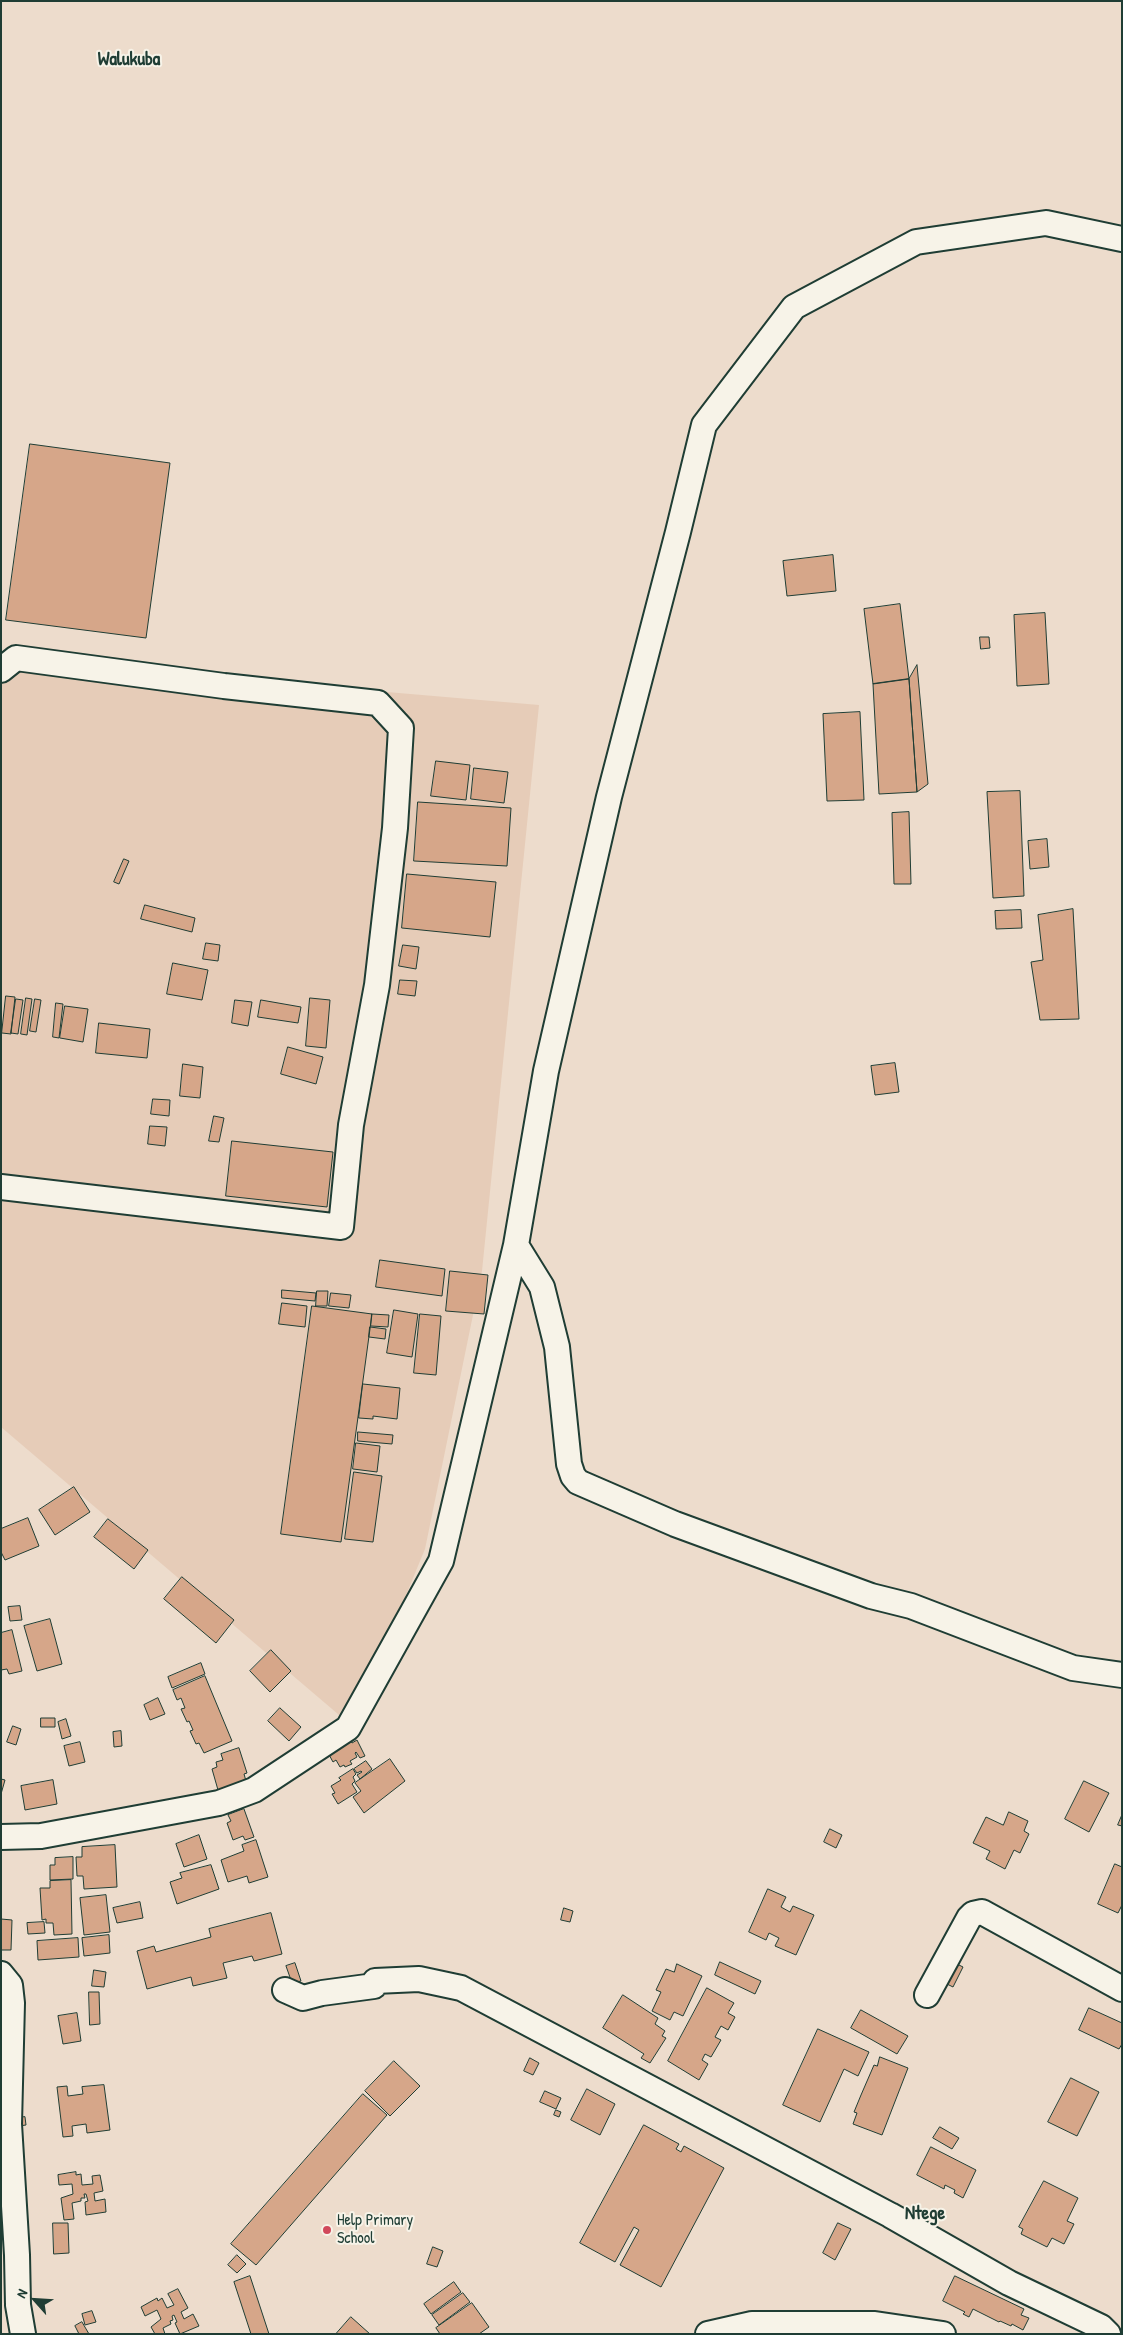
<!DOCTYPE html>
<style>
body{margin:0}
#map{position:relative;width:1123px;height:2335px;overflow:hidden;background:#eddccc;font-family:"Patrick Hand",sans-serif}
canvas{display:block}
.frame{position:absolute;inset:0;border:2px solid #1f3d34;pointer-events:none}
.north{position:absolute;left:10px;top:2275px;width:50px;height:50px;-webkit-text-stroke:4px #f7f3e8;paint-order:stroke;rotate:296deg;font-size:14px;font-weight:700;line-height:20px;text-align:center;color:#1f3d34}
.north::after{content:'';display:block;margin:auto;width:18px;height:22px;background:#1f3d34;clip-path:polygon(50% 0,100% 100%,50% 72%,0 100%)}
</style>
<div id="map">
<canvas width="1123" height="2335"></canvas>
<div class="frame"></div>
<div class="north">N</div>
</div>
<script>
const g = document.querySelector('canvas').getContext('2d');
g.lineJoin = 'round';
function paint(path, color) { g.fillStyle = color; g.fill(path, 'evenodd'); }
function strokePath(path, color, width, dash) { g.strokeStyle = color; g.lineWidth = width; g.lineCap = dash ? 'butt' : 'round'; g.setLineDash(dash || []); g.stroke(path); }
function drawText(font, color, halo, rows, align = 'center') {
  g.font = font + ' "Patrick Hand",sans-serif'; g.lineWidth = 4; g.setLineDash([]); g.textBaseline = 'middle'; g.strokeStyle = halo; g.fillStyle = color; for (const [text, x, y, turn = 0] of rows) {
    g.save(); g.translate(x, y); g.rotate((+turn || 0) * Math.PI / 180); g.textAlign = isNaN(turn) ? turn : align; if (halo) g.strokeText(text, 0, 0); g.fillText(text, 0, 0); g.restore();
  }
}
paint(new Path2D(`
 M1,659l538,46 -57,566 -57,278 -73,177 -351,-299z`), '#e6ccb8');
const building = new Path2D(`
 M30,444l140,19 -24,175 -140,-18z
 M833,555l3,36 -49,5 -4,-35z
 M900,604l9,75 -36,5 -9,-75z
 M1045,613l4,71 -32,2 -3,-71z
 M980,637h9l1,11 -9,1z
 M917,665l11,119 -11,8 -8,-113z
 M909,679l8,113 -38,2 -6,-110z
 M860,712l4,88 -37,1 -4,-87z
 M436,761l34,4 -4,35 -35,-4z
 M474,768l34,4 -4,31 -33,-4z
 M1020,791l4,105 -31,2 -6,-106z
 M418,802l93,6 -4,58 -93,-5z
 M909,812l2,72h-17l-2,-71z
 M1047,839l2,28 -19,2 -2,-28z
 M124,859l5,2 -10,23 -5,-2z
 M407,874l89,8 -6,55 -88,-9z
 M145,905l50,13 -3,14 -51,-13z
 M1073,909l6,110 -39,1 -9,-58 12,-2 -5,-45z
 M1021,910l1,18 -26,1 -1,-18z
 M206,943l14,2 -2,16 -15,-2z
 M403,945l16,2 -3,22 -17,-3z
 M173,963l35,7 -6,30 -35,-6z
 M400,980l17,1 -2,15 -17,-2z
 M6,996l9,1 -4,37 -9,-1z
 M26,998l6,1 -5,36 -6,-1z
 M310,998l20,2 -4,48 -20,-2z
 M16,999l7,1 -5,34 -7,-1z
 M35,999l6,1 -5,32 -6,-1z
 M235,1000l17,2 -4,24 -16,-3z
 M261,1000l40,7 -3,16 -40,-6z
 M56,1003l7,1 -4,34 -6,-1z
 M65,1006l23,3 -5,33 -23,-4z
 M99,1023l51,6 -3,29 -51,-5z
 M288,1047l35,10 -7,27 -35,-10z
 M895,1063l4,29 -24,3 -4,-29z
 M183,1064l20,3 -3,31 -20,-2z
 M153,1099l17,1 -1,16 -18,-2z
 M214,1116l10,2 -5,24 -10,-1z
 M150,1126l17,1 -2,19 -17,-2z
 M232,1141l101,11 -6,55 -101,-11z
 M380,1260l65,9 -3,27 -66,-9z
 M450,1271l38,4 -4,39 -38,-3z
 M282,1290l34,3 -1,8 -33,-3z
 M317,1291h11l-1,15h-11z
 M331,1293l20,2 -2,13 -20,-2z
 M282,1303l25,3 -2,21 -26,-3z
 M312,1306l60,8 -31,228 -60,-8z
 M394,1310l24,4 -6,43 -25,-4z
 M372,1314l17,1 -1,12 -17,-1z
 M420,1314l21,2 -5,59 -22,-2z
 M370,1327l16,2 -1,10 -16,-2z
 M363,1384l37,4 -3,31 -24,-3v3l-14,-1z
 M358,1432l35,3 -1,9 -34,-3z
 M356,1443l24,3 -3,26 -24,-3z
 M354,1472l28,4 -9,66 -28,-3z
 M74,1487l16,25 -35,23 -16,-25z
 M28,1518l11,28 -34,14 -4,-8v-23z
 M108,1519l40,31 -14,19 -40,-32z
 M182,1577l52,43 -18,23 -52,-44z
 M20,1606l2,14 -12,1 -2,-14z
 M50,1619l12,45 -25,7 -13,-45z
 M12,1630l10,41 -13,3 -2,-5 -6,1v-37z
 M271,1650l20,21 -21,21 -20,-21z
 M201,1663l4,11 -33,14 -4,-11z
 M205,1676l27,65 -28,12 -5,-10 -3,1 -6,-13 3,-1 -4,-9 -2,1 -6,-13 4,-1 -4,-10 -4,2 -4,-10z
 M158,1698l7,16 -15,6 -6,-15z
 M280,1708l21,19 -12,14 -21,-20z
 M41,1718h14v9h-14z
 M66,1719l5,17 -9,3 -4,-17z
 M13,1726l8,3 -5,16 -9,-3z
 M121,1731l1,15 -8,1 -1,-15z
 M349,1738l3,5 5,-3 8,16 -5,2 -4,-6 -1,1 2,4 -7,4 2,3 -7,3 -1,-2 -4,2 -4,-7 -3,2 -6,-11z
 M80,1742l5,20 -16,4 -5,-20z
 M239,1748l8,25 -3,1 4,14 -28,9 -8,-28 5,-2 -1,-5 7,-2 -2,-6z
 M390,1759l15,22 -41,32 -11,-16 8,-6 -6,-8z
 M366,1761l6,8 -12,10 -3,-4 5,-3 -1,-1 -4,2 -3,-4z
 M353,1769l3,5 -3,3 2,4 -3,3 5,8 -19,12 -6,-10 3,-1 -4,-7 10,-6 -2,-2z
 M1,1779l4,1 -4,14z
 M53,1780l4,24 -32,6 -4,-24z
 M1084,1781l25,12 -20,39 -24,-13z
 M244,1809l10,28 -9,3 -2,-4 -10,4 -6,-17 4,-2 -3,-6z
 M1009,1812l19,9 -4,10 5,3 -9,19 -6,-3 -9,19 -19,-10 4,-8 -17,-8 13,-26 17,8z
 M1122,1815v11l-4,-1z
 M830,1829l12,6 -6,13 -12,-6z
 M199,1835l8,24 -23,8 -8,-23z
 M256,1840l12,37 -19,6 -2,-7 -19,6 -7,-22 23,-9 -2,-6z
 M115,1845l2,42 -33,2 -1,-13h-6l-1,-19h6v-10z
 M73,1857v22l-23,1v-15h5v-7z
 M1115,1864l7,3v38l-4,8 -20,-9z
 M211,1865l8,24 -42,15 -7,-22 12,-4 -2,-5z
 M71,1880l1,54 -18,1 -1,-12h-7v-4l-4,1 -2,-32h10v-7z
 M768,1889l18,8 -5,10 9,5 3,-6 21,9 -18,40 -21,-9 4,-8 -10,-5 -3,7 -17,-8z
 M106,1895l4,37 -26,3 -4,-37z
 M140,1902l3,16 -26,5 -4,-15z
 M564,1908l9,3 -3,11 -9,-2z
 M271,1913l11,41 -28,7 -2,-5 -29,7 4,15 -34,8 -2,-9 -44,12 -10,-38 17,-5 2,6 55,-15 -2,-8z
 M1,1919l11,1 -1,30h-10z
 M44,1922l1,11 -17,1 -1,-11z
 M109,1935l1,18 -26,3 -2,-18z
 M78,1938l1,19 -41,3 -1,-19z
 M949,1960l14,7 -10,20 -14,-7z
 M720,1962l41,19 -6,13 -40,-19z
 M295,1963l6,18 -9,2 -6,-17z
 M677,1964l25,12 -19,40 -9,-4 -4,8 -18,-9 9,-19 -5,-2 10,-21 8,3z
 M94,1970l12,2 -2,15 -12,-1z
 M707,1988l27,15 -6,10 7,4 -7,13 -7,-4 -6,11 6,3 -10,17 -6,-3 -3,6 6,4 -9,16 -31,-19z
 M89,1992h10l1,32 -10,1z
 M623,1995l35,23 -3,6 10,7 -3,5 4,2 -16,25 -9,-5 3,-4 -41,-26z
 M1089,2008l33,15v21l-3,5 -40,-19z
 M861,2010l47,26 -11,18 -46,-26z
 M77,2013l4,28 -18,3 -5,-28z
 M818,2029l51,23 -11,24 -14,-7 -24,53 -37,-17z
 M880,2057l28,11 -26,67 -29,-11 4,-11 -3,-1 7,-17 13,-30 3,1z
 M530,2058l9,5 -6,12 -9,-4z
 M394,2061l26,25 -30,30 -25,-25z
 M1071,2078l28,14 -22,44 -29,-14z
 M104,2085l6,45 -23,3 -1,-9 -14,2 1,10 -10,1 -6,-50 10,-1 1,10 15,-2 -1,-7z
 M587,2089l28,15 -15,31 -29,-15z
 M545,2091l16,7 -5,11 -16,-7z
 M363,2094l24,21 -131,150 -25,-21z
 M556,2110l5,2 -2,5 -5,-2z
 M25,2117l1,8 -7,1 -2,-8z
 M644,2125l35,19 -3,5 5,3 3,-6 40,22 -63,119 -41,-22 19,-35 -5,-3 -19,35 -35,-19z
 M940,2127l19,11 -7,11 -19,-11z
 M931,2147l45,23 -13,28 -9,-5 1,-3 -10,-5 -1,4 -27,-14z
 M76,2172v3l5,-1 1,11 11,-1 -1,-8 8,-1 3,16 -9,2 1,8 10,-2 1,13 -20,3 -1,-13 3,-1 -2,-7h-2l1,4h-4v3l-9,2 2,16 -10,1 -3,-22 12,-4 -1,-10 -13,1 -1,-10z
 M1044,2181l34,17 -11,23 7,3 -10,20 -12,-6 -5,9 -26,-13 2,-5 -4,-2z
 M53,2223h15l1,30 -15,1z
 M838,2223l13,6 -16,31 -12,-7z
 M433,2247l10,4 -6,16 -10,-3z
 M237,2255l9,9 -9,9 -9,-8z
 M250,2276l19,58h-18l-17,-52z
 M955,2276l69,33 -3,6 8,3 -6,12 -11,-6 -1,2 -11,-5 -1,1 -26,-13 -4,8 -6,-3 2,-2 -22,-11z
 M454,2282l7,10 -30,22 -7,-10z
 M178,2289l10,19 -7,4 3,7 9,-5 6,12 -19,8 -5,-11 2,-1 -3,-7 -2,1 1,4 -3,1 1,3 -8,4 2,6h-10l-4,-7 10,-8 -4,-9 -12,6 -4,-9 16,-9 1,3 4,-3 5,10 7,-3 -6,-11z
 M463,2293l7,9 -31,23 -7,-10z
 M472,2303l17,24 -10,7h-39l-4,-6z
 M92,2311l4,11 -11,3 -3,-11z
 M351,2317l19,17h-34z
 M82,2322l7,12h-10l-4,-8z`);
paint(building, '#d6a689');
strokePath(building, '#1f3d34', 1);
const minor = new Path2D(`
 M1,670l15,-12 208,28 154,17 23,25 -6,100 -18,157 -26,140 -10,102 -340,-40
 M516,1245l26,42 15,60 12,117 4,12 5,6 97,42 196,72 40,10 162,62 49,7
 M1,1837l40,-1 178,-33 35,-13 94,-62 93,-167 75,-316 30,-174 63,-274 69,-265 26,-107 90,-118 122,-65 130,-19 76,16
 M1,1974l9,11 2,18 -3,121 8,131 1,50 5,29
 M285,1990l18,8 19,-5 52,-7 1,-5 44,-2 42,9 429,227 119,68 92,44 7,7
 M927,1995l42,-77 4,-4 9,-2 140,77
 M708,2334l44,-10h123l68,10`);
strokePath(minor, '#1f3d34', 28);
strokePath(minor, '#f7f3e8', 24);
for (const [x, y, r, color] of [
 [327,2230,5,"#d1495b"]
]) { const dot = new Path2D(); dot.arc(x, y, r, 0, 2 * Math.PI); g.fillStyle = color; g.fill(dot); strokePath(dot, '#f7f3e8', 2); }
drawText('16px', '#1f3d34', '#f7f3e8', [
 ["Help Primary",337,2221],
 ["School",337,2239]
], 'left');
drawText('bold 19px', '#1f3d34', '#f7f3e8', [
 ["Walukuba",129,60],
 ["Ntege",925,2214]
]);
</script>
